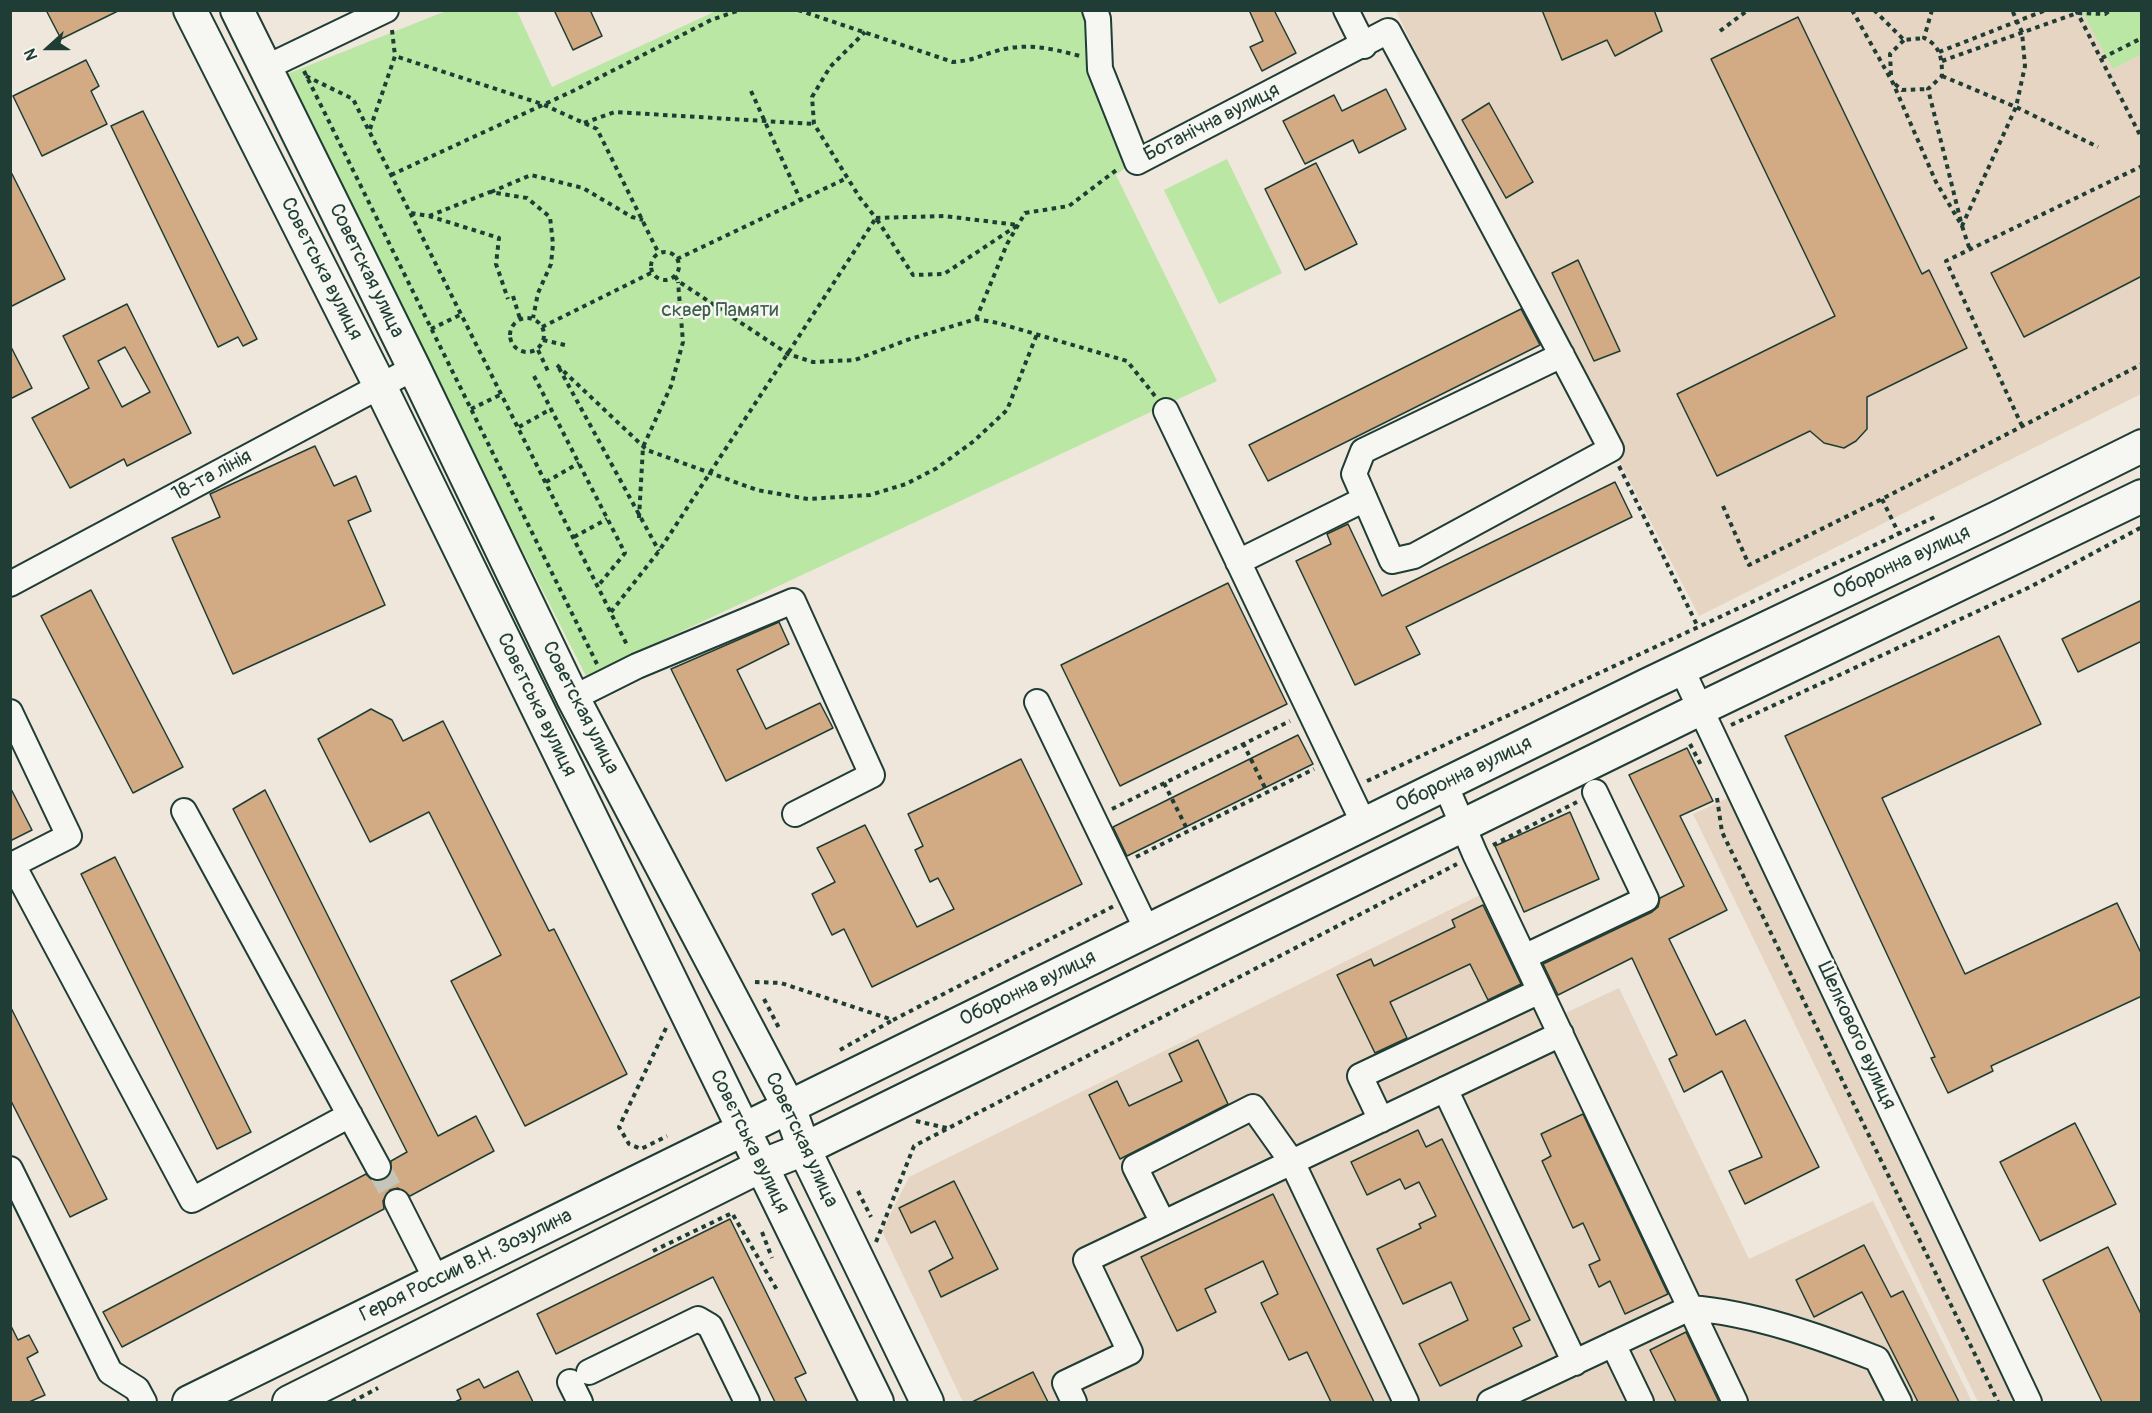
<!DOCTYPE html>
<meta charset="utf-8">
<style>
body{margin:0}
#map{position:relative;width:2152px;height:1413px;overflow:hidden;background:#efe7dc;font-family:Pangolin,sans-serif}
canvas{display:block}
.frame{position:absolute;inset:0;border:12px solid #1f3d34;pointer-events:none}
.north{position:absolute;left:18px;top:18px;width:60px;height:60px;-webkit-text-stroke:4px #f6f6f2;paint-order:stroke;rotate:249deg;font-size:16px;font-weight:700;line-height:24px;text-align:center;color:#1f3d34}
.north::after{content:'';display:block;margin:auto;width:21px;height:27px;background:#1f3d34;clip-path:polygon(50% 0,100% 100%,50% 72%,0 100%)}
</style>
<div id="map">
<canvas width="2152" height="1413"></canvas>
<div class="frame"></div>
<div class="north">N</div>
</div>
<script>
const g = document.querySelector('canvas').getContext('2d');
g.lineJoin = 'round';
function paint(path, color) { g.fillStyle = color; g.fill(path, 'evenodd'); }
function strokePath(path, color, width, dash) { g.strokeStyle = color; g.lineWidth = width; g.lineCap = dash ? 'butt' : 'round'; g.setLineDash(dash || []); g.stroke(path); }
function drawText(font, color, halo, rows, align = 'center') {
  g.font = font + ' Pangolin,sans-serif'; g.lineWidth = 5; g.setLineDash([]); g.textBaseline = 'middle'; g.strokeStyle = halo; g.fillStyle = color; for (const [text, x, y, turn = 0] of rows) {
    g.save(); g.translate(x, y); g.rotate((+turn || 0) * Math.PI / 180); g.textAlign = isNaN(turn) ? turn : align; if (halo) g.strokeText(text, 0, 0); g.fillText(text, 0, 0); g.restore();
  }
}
paint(new Path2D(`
 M1396,11h745v383l-442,222 -168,-327z
 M1730,797l293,605h-45l-285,-588z
 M1482,894l75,123 62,-29 130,271 124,-58 99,201h-1009l-81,-171 27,-54z`), '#e6d5c2');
paint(new Path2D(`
 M446,11h71l35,76 164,-76h375l42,151 -17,13 101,206 -631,295 -304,-600z
 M2082,11h59v43l-28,15z
 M1227,159l55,114 -63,31 -55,-114z`), '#bae7a4');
const building = new Path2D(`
 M46,10h74l-59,29z
 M554,10h36l12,26 -29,14z
 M1249,10h25l22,43 -34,18 -12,-24 13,-6z
 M1542,10h112l8,21 -47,25 -8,-16 -45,20z
 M1798,17l124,257 7,-4 38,78 -100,49v32l-11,12 -12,7 -20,-5 -14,-12 -93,45 -40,-82 158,-78 -124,-257z
 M86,60l13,26 -8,5 16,33 -65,32 -29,-60z
 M1386,89l20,40 -47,24 -6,-13 -48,24 -22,-43 51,-26 8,16z
 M1489,103l44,79 -27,16 -44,-78z
 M143,111l114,228 -14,7 -5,-9 -20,10 -107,-221z
 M1316,163l41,81 -52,26 -40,-81z
 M10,170l55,109 -55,28z
 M2142,195v81l-118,61 -33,-64z
 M1578,260l42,91 -26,10 -42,-88z
 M127,304l64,129 -64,33 -3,-7 -54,29 -38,-70 57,-30 -26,-52zM125,347l25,45 -28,15 -24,-46z
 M1521,309l19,36 -272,136 -19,-36z
 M10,345l22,43 -22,11z
 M315,446l19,40 22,-10 15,35 -23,10 37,84 -152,69 -61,-136 48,-21 -10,-23z
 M1615,482l17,35 -226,110 14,27 -65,31 -59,-124 35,-17 -4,-10 21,-10 34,72z
 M1228,583l59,121 -167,82 -59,-121z
 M91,590l92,177 -50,26 -92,-177z
 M2142,600v41l-64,31 -16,-33z
 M779,622l10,22 -52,26 29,59 54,-26 13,25 -107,53 -55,-112z
 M1999,636l42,88 -159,74 83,176 152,-71 25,52v41l-151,70 2,5 -45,22 -17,-35 4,-1 -150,-321z
 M371,709l21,11 11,21 40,-20 106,210 5,-2 73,145 -102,52 -74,-145 50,-26 -72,-143 -59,30 -52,-103z
 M1298,735l15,29 -186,92 -14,-29z
 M1687,748l26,53 -33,15 47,94 -58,29 47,96 29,-15 74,147 -74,37 -16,-33 33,-14 -40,-86 -38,21 -15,-33 8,-4 -45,-97 -74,37 -15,-31 109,-52 6,-5 2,-9 24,-12 -55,-111z
 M1021,759l61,125 -210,103 -28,-58 -12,6 -20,-41 23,-12 -18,-34 48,-23 52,102 37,-18 -16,-31 -8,4 -15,-32 8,-4 -15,-32z
 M10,787l22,43 -22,11z
 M265,790l173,346 38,-20 18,35 -84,45 -12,-8 -8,2 -7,11 1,8 -262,138 -19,-35 263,-138 5,5 13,1 6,-6 1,-13 16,-9 -174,-343z
 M1570,812l29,67 -75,33 -29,-66z
 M115,857l136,275 -34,17 -136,-275z
 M1483,905l38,79 -33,16 -18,-36 -80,38 17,36 -32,15 -38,-78 34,-16 3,7 81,-39 -3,-7z
 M10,1006l97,193 -37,18 -60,-118z
 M1198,1040l30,64 -108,55 -31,-64 28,-14 12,25 53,-25 -13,-27z
 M1583,1114l85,180 -43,20 -15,-33 -11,6 -10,-22 11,-5 -17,-37 -10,5 -31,-67 9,-5 -10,-22z
 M2075,1123l41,81 -76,37 -40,-79z
 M1418,1130l8,17 16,-8 88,181 -17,8 9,18 -82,40 -21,-42 49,-24 -17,-38 -48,22 -26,-55 44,-21 -2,-4 17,-8 -17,-34 -14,7 -5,-10 -33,16 -16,-33z
 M954,1181l44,88 -57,28 -12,-26 24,-13 -18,-37 -24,12 -12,-25z
 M1273,1194l101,208h-43l-24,-50 -18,8 -28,-57 17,-9 -15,-33 -58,28 11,23 -39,19 -36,-74z
 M730,1219l76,154 -11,5 12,24h-32l-62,-125 -157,77 -19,-40z
 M1864,1245l27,52 12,-6 56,111h-41l-56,-110 -48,25 -18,-37z
 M2108,1247l34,69v86h-40l-59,-122z
 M10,1324l8,16 11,-5 9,17 -11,6 18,37 -16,7h-19z
 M1686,1332l33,70h-43l-26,-52z
 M518,1371l15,31h-78l6,-3 -4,-9 22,-11 5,9z
 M1033,1372l15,30h-76z`);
paint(building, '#d2ab84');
strokePath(building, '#1f3d34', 1.5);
strokePath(new Path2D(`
 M378,1167l19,35`), '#c5c5ba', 24, [24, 12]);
const minor = new Path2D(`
 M1095,10l3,9 2,50 37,93 251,-131c75,139 150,278 223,418l-197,107 -22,5 -38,-87 9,-23 199,-96
 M1346,10l18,36
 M265,68l121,-58
 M1166,411l198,413
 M1238,562l127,-63
 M10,584l404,-216
 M1682,670l347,732
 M573,698l64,-32 156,-65 79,174 -77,39
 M1037,702l110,228
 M10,712l59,124 -59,30
 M1445,784l30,70 260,548
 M184,811l194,356
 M13,865l179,335 158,-85
 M1524,957l122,-58 -51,-107
 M1445,1089l130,274
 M1381,1120l-21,-44 180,-85
 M10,1169l100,203 27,17 7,13
 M397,1202l40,79
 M1163,1223l-28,-56 118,-60 39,55 114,240
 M1613,1344l28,58
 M589,1372l109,-53 12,7 37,76
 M570,1382l10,20
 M1074,1402l-9,-19 65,-31 -44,-92 475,-226
 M1490,1402l200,-94c63,5 128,28 187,51l22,43`);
const major = new Path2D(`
 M190,10l190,376 497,1016
 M237,10l177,358 159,330 216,409 15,42 123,253
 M189,1402l1458,-717 350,-167 145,-72
 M289,1402l472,-236 43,-17 896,-440 442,-213`);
strokePath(minor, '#1f3d34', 28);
strokePath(major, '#1f3d34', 36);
strokePath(new Path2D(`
 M798,10l155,52c18,-1 24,-5 40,-10 31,-10 57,-4 87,4
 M1852,10l41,73 43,99 26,44 8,24
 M1874,10l30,30 20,-2
 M1932,10l-8,28c17,8 18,21 18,38l-14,13 34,137 54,-119 9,-41 -3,-34 -10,-22
 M2076,10l66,129
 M392,30l3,26
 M1720,31l28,-21
 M1939,52l107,-42
 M2102,58l40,-20
 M1942,61l135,-48 28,1 6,-4
 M304,71l293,593
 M1891,75l-1,-21 14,-14
 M306,76l47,23 275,548
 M1942,76l74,31 82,40
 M1895,84l7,6 26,-1
 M751,91l50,110
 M584,123l31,-11 199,12
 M370,129l25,-73 147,48 55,25 62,125
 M391,175l182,-84 138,-71 29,-10
 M491,192l40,-17 52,13 49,29 11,3
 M411,213l18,3 70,22 -3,26 12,35
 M429,216l61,-24 37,6 23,19 3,27 -2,20 -13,29 -5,25
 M651 266a14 14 0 1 1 28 0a14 14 0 1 1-28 0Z
 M677,259l170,-81
 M675,276l3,5 110,73 25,8 42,-2 52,-20 69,-21 22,4 129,38 28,35
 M513,296l7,23
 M510 335a17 17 0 1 1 34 0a17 17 0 1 1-34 0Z
 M976,319l31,-75 18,-31 44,-7 50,-38
 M542,327l111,-55
 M431,329l31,-15
 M543,340l26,6
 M538,350l10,21
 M557,365l90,85 110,40 51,9 62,-4 36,-11 31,-16 37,-27 33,-31 30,-76
 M559,368l100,183
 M534,376l91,177 -27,33
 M471,409l31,-15
 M2022,426l-76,-165 196,-95
 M519,427l32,-18
 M1619,466l79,161
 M546,482l33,-19
 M1882,499l18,37
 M1723,506l26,59 133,-66 260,-135
 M639,518l4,-71 28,-61 12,-44 -5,-60
 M574,537l33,-18
 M611,612l48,-61 217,-333 37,57 31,-1 74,-49 -74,-9 -68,2 -16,-20 -46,-74 -2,-27 18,-30 35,-35
 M1731,725l299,-138 112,-60
 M1243,743l24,49
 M1690,744l12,23
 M1367,781l570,-265
 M1164,783l24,48
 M1717,798l5,34 276,570
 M1112,809l178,-88
 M1493,845l84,-43
 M1136,857l178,-88
 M755,982l26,1 112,37 221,-114
 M764,999l15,29
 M666,1028l-47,99 10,17 12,5 26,-13
 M840,1050l53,-30
 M916,1121l31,7
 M858,1191l13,26
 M762,1232l10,26
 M876,1242l38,-96 543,-282
 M653,1251l79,-38 45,77
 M352,1402l26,-14`), '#1f3d34', 4, [4.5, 4.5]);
strokePath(minor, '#f6f6f2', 24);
strokePath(major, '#f6f6f2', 32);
drawText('20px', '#1f3d34', '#f6f6f2', [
 ["Ботанічна вулиця",1212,123,-27],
 ["Совєтська вулиця",321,269,63],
 ["Советская улица",366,271,64],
 ["18-та лінія",212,476,-28],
 ["Оборонна вулиця",1902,563,-25],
 ["Совєтська вулиця",536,705,64],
 ["Советская улица",580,708,63],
 ["Оборонна вулиця",1464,775,-26],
 ["Оборонна вулиця",1028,989,-26],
 ["Шелкового вулиця",1856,1036,65],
 ["Советская улица",801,1140,65],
 ["Совєтська вулиця",749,1142,64],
 ["Героя России В.Н. Зозулина",466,1266,-26]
]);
drawText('20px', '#3e5f4a', '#f6f6f2', [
 ["сквер Памяти",720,311]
]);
</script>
